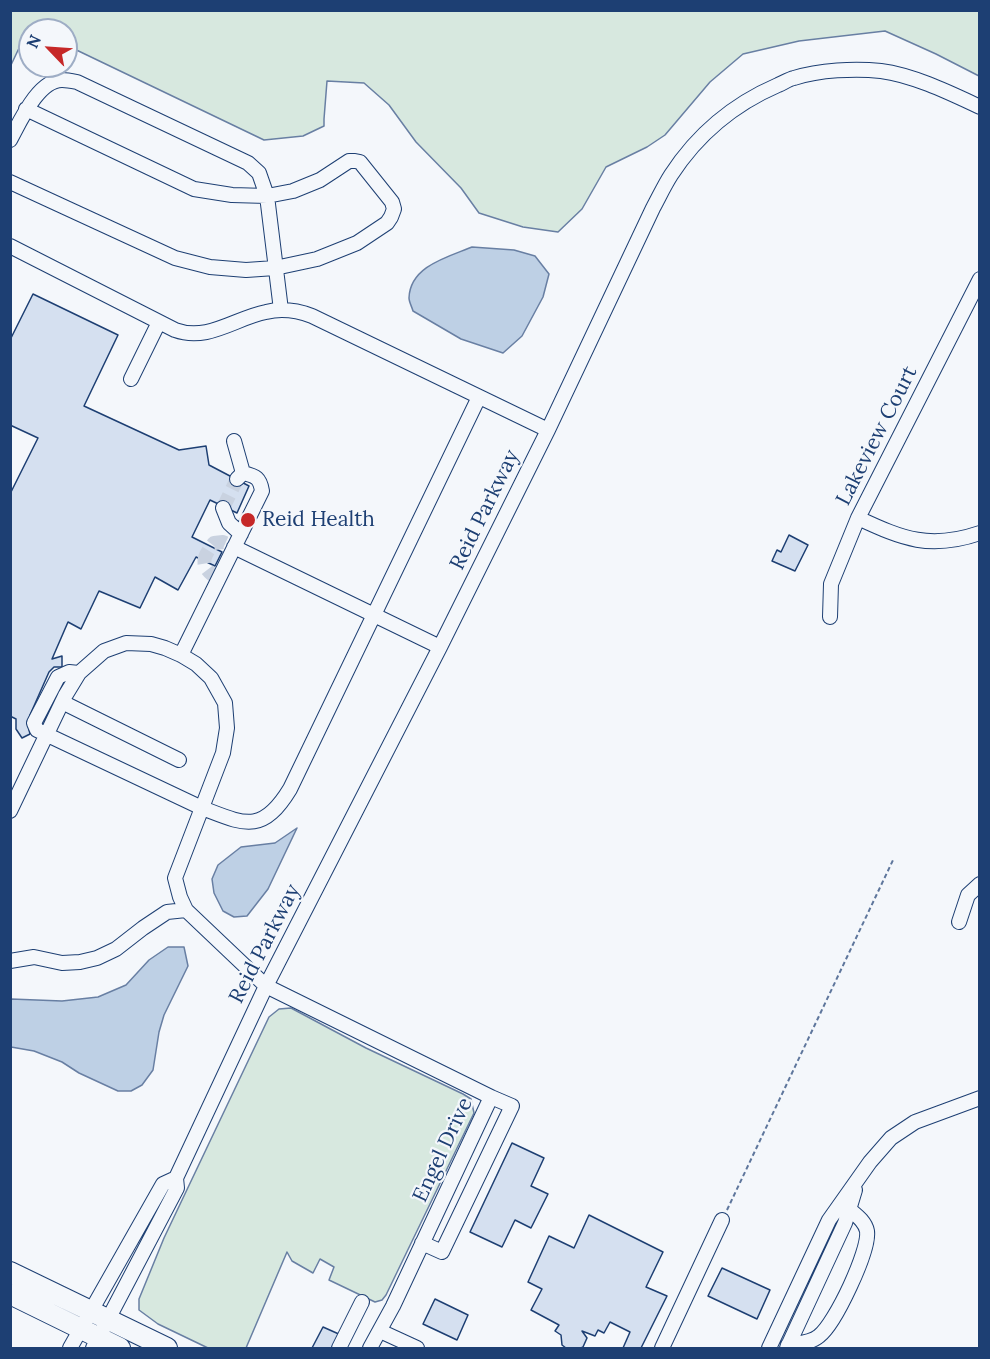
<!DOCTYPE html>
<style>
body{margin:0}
#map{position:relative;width:990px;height:1359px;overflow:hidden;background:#f4f7fb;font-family:Lora,serif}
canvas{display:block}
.frame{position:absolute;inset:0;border:12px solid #1d3f73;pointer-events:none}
.north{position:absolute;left:18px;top:18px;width:60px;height:60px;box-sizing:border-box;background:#f4f7fb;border:2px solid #9eadc5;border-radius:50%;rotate:295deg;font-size:16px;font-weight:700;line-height:24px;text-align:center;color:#1d3f73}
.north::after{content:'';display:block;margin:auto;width:21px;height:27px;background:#c62828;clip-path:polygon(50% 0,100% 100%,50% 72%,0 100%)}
</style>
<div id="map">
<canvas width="990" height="1359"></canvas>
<div class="frame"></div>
<div class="north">N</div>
</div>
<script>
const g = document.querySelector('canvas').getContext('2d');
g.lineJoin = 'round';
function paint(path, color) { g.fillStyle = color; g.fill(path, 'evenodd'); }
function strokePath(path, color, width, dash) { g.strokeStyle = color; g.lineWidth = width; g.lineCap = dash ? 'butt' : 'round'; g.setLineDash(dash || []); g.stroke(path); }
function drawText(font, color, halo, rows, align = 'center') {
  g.font = font + ' Lora,serif'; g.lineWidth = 4.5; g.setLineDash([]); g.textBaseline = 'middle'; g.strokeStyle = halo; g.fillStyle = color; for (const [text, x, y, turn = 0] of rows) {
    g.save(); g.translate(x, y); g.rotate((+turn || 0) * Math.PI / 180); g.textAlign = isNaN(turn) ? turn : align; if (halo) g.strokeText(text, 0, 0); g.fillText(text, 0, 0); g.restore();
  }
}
const green = new Path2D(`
 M11,10l968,1v65l-43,-22 -51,-23 -86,10 -56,13 -33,28 -45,53 -18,12 -41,20 -24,42 -24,23 -35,-5 -44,-14 -18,-25 -45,-46 -27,-37 -25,-22 -37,-2 -3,38v7l-21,10 -39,4 -198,-95v-15h-31l-6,-3 -18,38z
 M291,1008l75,40 97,46 8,5 3,14 -88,182 -4,5 -7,2 -46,-22 5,-13 -14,-8 -7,14 -21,-12 -5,-9 -41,96h-38l-50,-24 -19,-14v-11l25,-61 105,-221 10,-8z`);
paint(green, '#d7e8df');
strokePath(green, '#687fa3', 1.5);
const water = new Path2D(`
 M472,247l42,3 21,6 14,18 -6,23 -21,39 -19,17 -42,-14 -48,-28c-1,-4 -4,-9 -4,-13 1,-32 39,-41 63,-51z
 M297,828l-29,61 -21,27 -13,1 -11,-6 -9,-18 -2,-14 6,-14 23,-18 34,-4z
 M168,947h16l4,19 -24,49 -5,17 -6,38 -11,15 -11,6h-13l-39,-18 -17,-11 -28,-11 -23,-4v-48l51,2 36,-4 28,-12 23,-25z`);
paint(water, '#bed0e5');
strokePath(water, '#687fa3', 1.5);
const building = new Path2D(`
 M33,294l85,41 -34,71 95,44 27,-4 3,19 40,21 -12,27 -27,-13 -18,37 30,15 -7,14 -19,-9 -18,33 -23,-13 -15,31 -41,-17 -18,38 -13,-7 -16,37 10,-3v11h-8l-5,5 -19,43 -2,10 2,9 -8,4 -6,-9v-10l-6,-3v-222l28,-56 -28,-13v-85z
 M789,535l19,10 -13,26 -23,-10 5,-11 4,2z
 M512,1143l32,15 -13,28 17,8 -17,34 -16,-8 -13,27 -32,-15z
 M589,1215l74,37 -17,35 21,9 -26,52h-18l7,-16 -20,-10 -6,11 -6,-3 -3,6 -13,-5 5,7 -4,9 -2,1h-15l-4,-3 -1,-10 -6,-4 4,-6 -28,-15 11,-21 -14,-7 21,-46 25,12z
 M722,1268l48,22 -13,29 -49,-23z
 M435,1299l33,16 -11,25 -34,-16z
 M323,1327l18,8 -7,13h-22z`);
paint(building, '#d5e0f0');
strokePath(building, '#1d3f73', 1.5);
strokePath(new Path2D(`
 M223,508l14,-29
 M218,579c-18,-12 -17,-20 -4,-36l9,-1 11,5`), '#c9d2e0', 14, [14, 7]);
const minor = new Path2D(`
 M10,140c10,-18 28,-60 52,-60 5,0 10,1 15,2l171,81 11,10 8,23 14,114
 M10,182l165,76 35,9 36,3 29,-2 42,-9 40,-16 30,-20 4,-6 3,-8 -2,-7 -32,-40 -5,-1h-6l-29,19 -27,11 -26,5 -35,-1 -38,-6 -168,-80
 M10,246l165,84c33,12 60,-12 91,-18 16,-4 30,-2 46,4l236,114
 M131,379l28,-57
 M234,441l9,32
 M223,508l6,15 12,11
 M858,518c45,21 72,32 122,15
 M234,547l206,100
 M830,617l1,-33 27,-66 122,-239
 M181,655l81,-164c-2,-13 -6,-15 -19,-18l-6,6
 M79,673l-10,-1 -11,5 -24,46 3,7 165,78c42,16 60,27 88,-19l189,-392
 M62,702l117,58
 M10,811l55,-115 14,-23 25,-22 22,-8 25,1 14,4 16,7 15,9 15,14 14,25 2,25 -4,25 -48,125 5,19 6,13 80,76 225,111 -98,209 -23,42
 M959,922l9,-27 12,-11
 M10,961l24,-4 28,6 18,-1 17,-4 19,-9 27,-21 24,-16 19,-2
 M422,1243l20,9 70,-146 -21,-9
 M380,1331l37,17
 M788,1345c11,-2 23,-2 31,-9 16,-12 51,-86 48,-105 -2,-10 -11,-16 -18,-22
 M70,1348l93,-164 13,-6
 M93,1348l84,-160 -1,-10 90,-192 174,-339 108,-217 105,-222c6,-11 11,-22 18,-33 26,-40 63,-71 107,-90 5,-2 11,-6 16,-7 25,-8 61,-10 87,-7 32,4 69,22 99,36
 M339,1348l23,-46
 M662,1348l60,-128
 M769,1348l60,-128 41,-58 21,-24 24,-16 65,-24
 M787,1348l58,-125 10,-33`);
const highway = new Path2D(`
 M10,1272l157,76
 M10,1294l110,54`);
strokePath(minor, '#1d3f73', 16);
strokePath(highway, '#1d3f73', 22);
strokePath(new Path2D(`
 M727,1210l167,-352`), '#5e769c', 2, [4.5, 3]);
strokePath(minor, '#f4f7fb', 14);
strokePath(highway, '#f4f7fb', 20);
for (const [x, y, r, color] of [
 [248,520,8,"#c62828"]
]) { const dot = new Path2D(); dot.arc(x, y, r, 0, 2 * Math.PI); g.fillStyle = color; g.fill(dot); strokePath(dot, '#f4f7fb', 2); }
drawText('21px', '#1d3f73', '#f4f7fb', [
 ["Lakeview Court",877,436,-63],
 ["Reid Parkway",485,510,-64],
 ["Reid Parkway",265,944,-63],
 ["Engel Drive",443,1150,-65]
]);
drawText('21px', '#1d3f73', '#f4f7fb', [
 ["Reid Health",262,520]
], 'left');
</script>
